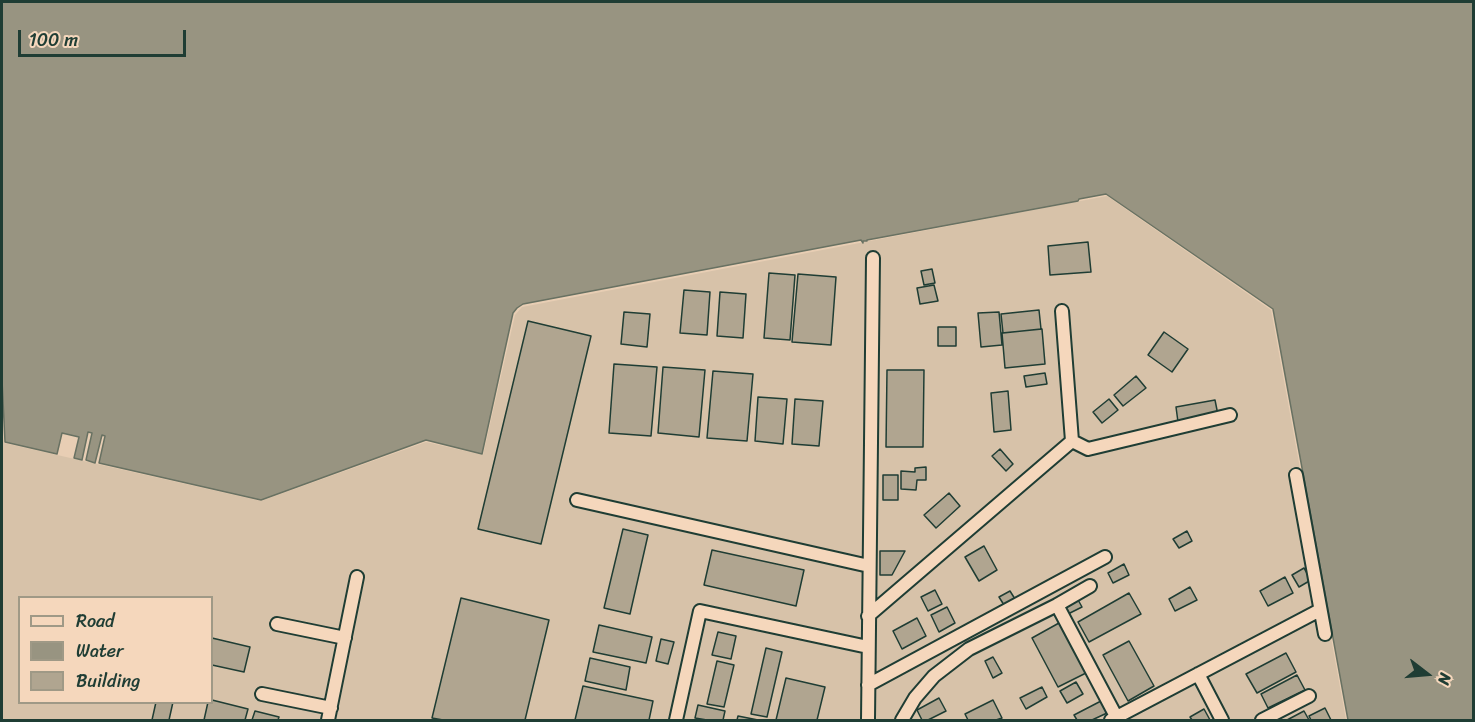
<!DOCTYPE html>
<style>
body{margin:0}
#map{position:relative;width:1475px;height:722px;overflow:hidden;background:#e8ceb4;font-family:Sriracha,sans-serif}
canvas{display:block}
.frame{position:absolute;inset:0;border:3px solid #1f3d34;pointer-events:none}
.legend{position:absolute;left:18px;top:596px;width:195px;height:108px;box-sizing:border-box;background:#f5d7bc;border:2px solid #9f9986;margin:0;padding:8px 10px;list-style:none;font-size:18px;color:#1f3d34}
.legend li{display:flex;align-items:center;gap:12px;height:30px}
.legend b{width:30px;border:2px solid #9f9986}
.north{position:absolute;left:1397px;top:644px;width:60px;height:60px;-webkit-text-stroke:4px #f5d7bc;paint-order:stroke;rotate:106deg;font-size:16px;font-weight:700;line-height:24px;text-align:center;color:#1f3d34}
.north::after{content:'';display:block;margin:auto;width:21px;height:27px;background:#1f3d34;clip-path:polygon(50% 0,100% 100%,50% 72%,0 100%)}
.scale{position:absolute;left:18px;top:30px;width:168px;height:27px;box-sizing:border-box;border:3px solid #1f3d34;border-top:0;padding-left:8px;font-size:18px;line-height:21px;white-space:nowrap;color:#1f3d34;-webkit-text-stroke:4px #f5d7bc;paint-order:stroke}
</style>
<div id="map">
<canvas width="1475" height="722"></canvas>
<div class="frame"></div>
<ul class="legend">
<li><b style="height:8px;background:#f5d7bc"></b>Road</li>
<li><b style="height:16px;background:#989481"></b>Water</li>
<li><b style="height:16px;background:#b0a590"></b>Building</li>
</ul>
<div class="north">N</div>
<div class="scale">100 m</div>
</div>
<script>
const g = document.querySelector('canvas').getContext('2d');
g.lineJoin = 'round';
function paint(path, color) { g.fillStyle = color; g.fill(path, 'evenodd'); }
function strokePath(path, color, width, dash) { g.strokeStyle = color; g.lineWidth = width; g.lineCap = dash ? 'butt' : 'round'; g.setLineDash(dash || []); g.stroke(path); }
paint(new Path2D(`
 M1107,196l164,114 75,410h-1344v-319l2,42 257,58 165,-59 57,13 32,-140 7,-8zM20,598h192v104h-192z`), '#d7c2a9');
const water = new Path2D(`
 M2,2h1471v718h-125l-75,-411 -167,-115 -27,5 -1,2 -211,39v1h-4v2l-2,-3 -338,64 -6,4 -4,5 -31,141 -56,-14 -165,60 -162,-37 6,-27 -3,-1 -7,28 -9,-3 6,-27 -4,-1 -6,28 -8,-2 5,-21 -17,-4 -5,21 -52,-12 -3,-62z`);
paint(water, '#989481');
strokePath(water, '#687162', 1.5);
const building = new Path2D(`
 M1088,242l3,30 -41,3 -2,-29z
 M932,269l3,14 -11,2 -3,-14z
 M769,273l26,2 -5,65 -26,-2z
 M798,274l38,3 -5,68 -39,-3z
 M934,285l4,16 -18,3 -3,-16z
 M684,290l26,2 -3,43 -27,-2z
 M720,292l26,2 -3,44 -26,-2z
 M1039,310l2,19 -38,4 -2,-19z
 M624,312l26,2 -3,33 -26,-3z
 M999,312l3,33 -21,2 -3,-34z
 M528,321l63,15 -50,208 -63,-15z
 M938,327h18v19h-18z
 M1042,329l3,35 -40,4 -3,-35z
 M1164,332l24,17 -16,23 -24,-17z
 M614,364l43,3 -6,69 -42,-3z
 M663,367l42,3 -6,67 -41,-4z
 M887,370h37l-1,77h-37z
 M713,371l40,3 -6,67 -40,-3z
 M1045,373l2,11 -21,3 -2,-11z
 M1136,376l10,12 -23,18 -9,-11z
 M1008,391l3,39 -17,2 -3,-39z
 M758,397l29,2 -4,45 -28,-3z
 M795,399l28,2 -4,45 -27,-2z
 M1109,399l9,11 -16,13 -9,-11z
 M1215,400l3,15 -40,7 -2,-15z
 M1000,449l13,15 -7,7 -14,-15z
 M926,467v13h-9l-1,10 -15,-1v-18l14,1v-4z
 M883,475h15v25h-15z
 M949,493l11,13 -24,22 -12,-13z
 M623,529l25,6 -18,79 -26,-6z
 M1187,531l5,10 -13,7 -6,-9z
 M984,546l13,24 -18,11 -14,-24z
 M712,550l92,20 -8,36 -92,-21z
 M880,551h25l-13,24h-12z
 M1124,564l5,11 -16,8 -5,-10z
 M1304,568l7,12 -12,7 -7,-12z
 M1285,577l8,16 -25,13 -8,-15z
 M1190,587l7,13 -22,11 -6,-12z
 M935,590l7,14 -14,7 -7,-14z
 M1010,591l5,8 -11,6 -5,-8z
 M1129,593l12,21 -52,28 -11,-20z
 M461,598l88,22 -24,100h-82l-11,-2z
 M1077,598l5,9 -14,7 -4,-9z
 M947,607l8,16 -16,9 -8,-17z
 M917,618l9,18 -24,13 -9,-18z
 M1059,623l27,50 -28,14 -26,-49z
 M599,625l53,12 -6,26 -53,-11z
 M718,632l18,4 -5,23 -19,-4z
 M212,638l38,9 -6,25 -32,-7z
 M661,639l13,3 -6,22 -12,-3z
 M1129,641l25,45 -26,15 -25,-46z
 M766,648l16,4 -15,65 -16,-3z
 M1286,653l10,19 -39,21 -11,-19z
 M993,657l9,16 -9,5 -8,-17z
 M590,658l40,9 -4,23 -41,-9z
 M717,661l17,4 -10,42 -17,-3z
 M1297,675l8,15 -37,18 -7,-14z
 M786,678l39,9 -8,33h-41z
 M1076,682l7,12 -16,9 -7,-12z
 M583,686l70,15 -4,19h-74z
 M1042,687l5,10 -21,12 -6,-11z
 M939,698l7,13 -18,9h-6l-5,-10z
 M212,700l36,9 -3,11h-41l4,-18h4z
 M993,700l9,18 -6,2h-28l-3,-6z
 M1101,701l6,12 -15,7h-15l-3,-5z
 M156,702h17l-4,18h-17z
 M698,705l27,6 -2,9h-16l-12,-2z
 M1325,708l6,12h-20l-2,-4z
 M1204,709l6,11h-18l-2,-3z
 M255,711l24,6 -1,3h-26z
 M1304,711l5,9h-22z
 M738,716l20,4h-21z`);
paint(building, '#b0a590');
strokePath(building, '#1f3d34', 1.5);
const minor = new Path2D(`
 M1062,311l10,130
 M1296,475l29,159
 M577,500l292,66
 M1057,605l61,115
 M868,616l204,-175 16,8 142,-34
 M277,624l68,14
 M1198,674l24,46
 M868,685l237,-128
 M262,694l69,14
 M328,720l29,-143
 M676,720l24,-109 168,36
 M868,720l5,-462
 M902,720l13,-22 19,-22 35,-27 88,-44 33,-19
 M1111,720l209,-110
 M1262,720l47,-24`);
strokePath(minor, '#1f3d34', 16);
strokePath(minor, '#f5d7bc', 12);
</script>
